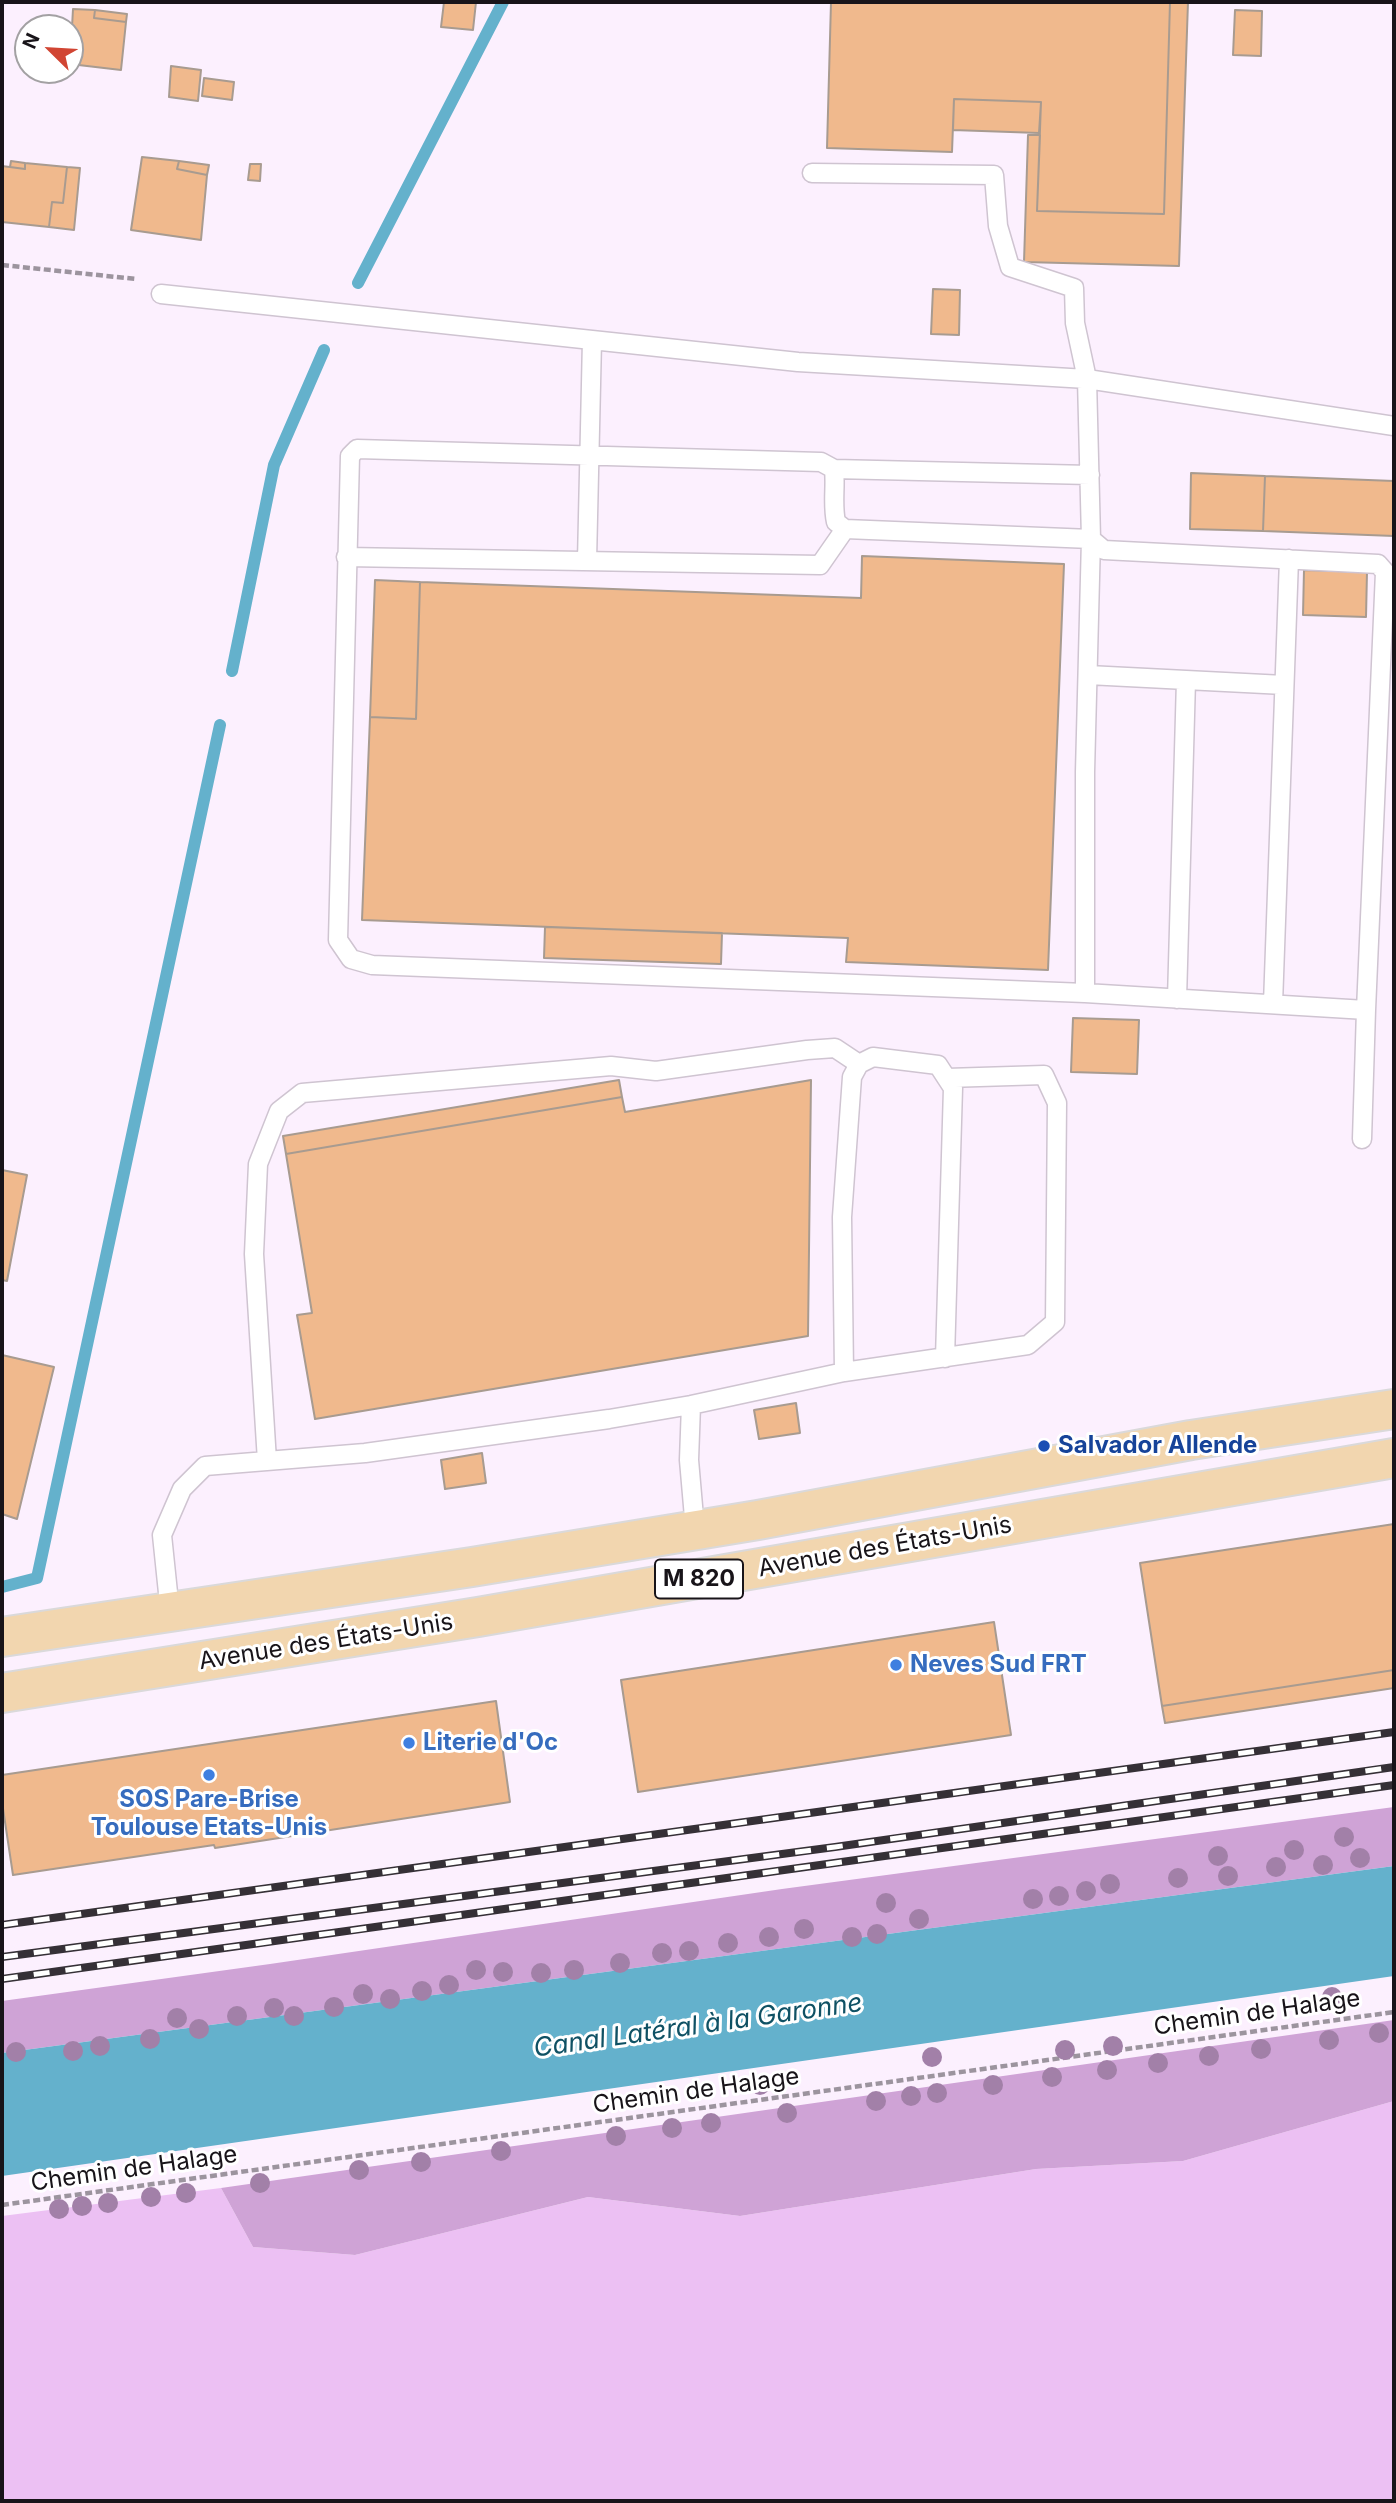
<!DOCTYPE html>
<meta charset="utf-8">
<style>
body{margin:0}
#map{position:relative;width:1396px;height:2503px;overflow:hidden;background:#fcf0fe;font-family:Inter,sans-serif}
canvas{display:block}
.frame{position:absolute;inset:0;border:4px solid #181419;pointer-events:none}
.north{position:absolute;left:14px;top:14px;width:70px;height:70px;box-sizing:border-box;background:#fff;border:2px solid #a3a1a3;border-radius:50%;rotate:294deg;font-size:19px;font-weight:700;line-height:28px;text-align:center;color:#181419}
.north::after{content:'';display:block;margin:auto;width:24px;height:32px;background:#d14533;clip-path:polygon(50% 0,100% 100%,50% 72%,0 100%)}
</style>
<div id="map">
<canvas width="1396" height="2503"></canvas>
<div class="frame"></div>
<div class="north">N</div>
</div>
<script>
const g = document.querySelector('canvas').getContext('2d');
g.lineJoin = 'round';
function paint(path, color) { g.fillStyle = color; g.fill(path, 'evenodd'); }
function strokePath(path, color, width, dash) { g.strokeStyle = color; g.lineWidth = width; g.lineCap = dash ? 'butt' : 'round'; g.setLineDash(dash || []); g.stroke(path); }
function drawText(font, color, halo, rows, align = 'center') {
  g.font = font + ' Inter,sans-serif'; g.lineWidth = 6; g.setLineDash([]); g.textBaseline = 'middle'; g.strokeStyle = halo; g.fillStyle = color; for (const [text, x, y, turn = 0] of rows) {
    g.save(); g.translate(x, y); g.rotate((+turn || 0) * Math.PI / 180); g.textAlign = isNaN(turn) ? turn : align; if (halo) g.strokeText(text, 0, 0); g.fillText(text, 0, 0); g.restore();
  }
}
paint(new Path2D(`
 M1394,2101v400h-1392v-285l219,-28 32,59 102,8 233,-58 152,19 296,-47 147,-8z`), '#ecc0f3');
paint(new Path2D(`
 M1394,1807v59l-1392,187v-52l268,-37 512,-75z
 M1394,2020v81l-211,60 -147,8 -296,47 -152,-19 -233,58 -102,-8 -32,-59z`), '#cfa3d6');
paint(new Path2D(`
 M1394,1866v110l-1392,200v-123z`), '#64b1cc');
strokePath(new Path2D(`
 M358,283l145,-281
 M232,671l42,-206 50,-115
 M2,1587l35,-9 183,-853`), '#64b1cc', 12);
const building = new Path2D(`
 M444,2h32l-3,28 -32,-3z
 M831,2h339l-6,212 -127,-3 4,-109 -87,-3 -2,53 -125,-4z
 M1170,2h18l-9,264 -155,-4 4,-127h12l-3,76 127,3z
 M73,9l22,1 -1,8 32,4 -5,48 -51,-6z
 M95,10l32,4 -1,8 -32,-4z
 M1235,10l27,1 -1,45 -28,-1z
 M171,66l30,4 -3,31 -29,-4z
 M204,78l30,4 -2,18 -30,-4z
 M954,99l87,3 -2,31 -86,-3z
 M142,157l37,4 -2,8 30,6 -6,65 -70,-10z
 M11,161l14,2v6l-15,-2z
 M179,161l30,4 -2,10 -30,-6z
 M25,163l42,4 -4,36 -11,-1 -3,25 -47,-5v-56l23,3z
 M250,164h11l-1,17 -12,-1z
 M67,167l13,1 -6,62 -25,-3 3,-25 11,1z
 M933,289l27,1 -1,45 -28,-1z
 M1191,473l74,3 -2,55 -73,-2z
 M1265,476l129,5v55l-131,-5z
 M862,556l202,8 -16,406 -202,-8 2,-24 -486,-18 8,-203 46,2 4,-137 441,16z
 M1304,570l63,2 -1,45 -63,-2z
 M375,580l45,2 -4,137 -46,-2z
 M545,927l177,6 -1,31 -177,-6z
 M1073,1018l66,2 -2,54 -66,-2z
 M619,1080l3,17 -336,57 -3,-18z
 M811,1080l-3,256 -493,83 -18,-104 15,-2 -26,-159 336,-57 3,15z
 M2,1170l25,5 -20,106 -5,-1z
 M2,1355l52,12 -37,152 -15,-5z
 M796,1403l4,30 -41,6 -5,-29z
 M482,1453l4,30 -41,6 -4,-29z
 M1394,1524v146l-232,36 -22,-143z
 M994,1622l17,113 -373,57 -17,-112z
 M1394,1670v18l-229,35 -3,-17z
 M496,1701l14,101 -295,46 -1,-3 -201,30 -11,-73v-27z`);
paint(building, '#f0b98d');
strokePath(building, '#a89b90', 2);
const service = new Path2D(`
 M812,173l182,2 4,51 12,41 64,21 1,35 12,56 4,160 -6,233v221
 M161,294l637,68 289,17 307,47
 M834,469l256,6
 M346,557l474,8 25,-36
 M587,561l5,-221
 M1088,675l196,10
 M1177,999l9,-319
 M1273,1004l16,-445
 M1362,1139l4,-129 -281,-17 -713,-28 -21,-6 -13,-19 12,-484 7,-7 464,13 13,7c2,18 -2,35 2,53l9,7 246,10 13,11 274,14 7,8 -19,438
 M844,1372l-2,-155 10,-140 7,-13 14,-7 65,8 15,23 -8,270
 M691,1405l-2,55 6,69
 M267,1461l-13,-207 4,-90 21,-53 23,-18 309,-27 45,5 151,-21 28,-2 24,16
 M170,1612l-8,-77 20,-46 23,-23 160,-13 244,-34 82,-14 153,-33 184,-27 27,-23 2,-219 -13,-28 -97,3`);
const primary = new Path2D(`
 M2,1637l470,-70 286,-47 433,-80 203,-31
 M2,1693l476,-76 916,-159`);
strokePath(service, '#cfc4d1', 21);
strokePath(primary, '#dad9da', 42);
strokePath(new Path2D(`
 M2,265l134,14
 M2,2205l1392,-193`), '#9c949e', 4.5, [7, 3.5]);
strokePath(service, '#fff', 18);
strokePath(primary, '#f2d6af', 38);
const rail = new Path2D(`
 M2,1925l1392,-193
 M2,1957l833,-110 559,-80
 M2,1979l1392,-194`);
strokePath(rail, '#353036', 8);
strokePath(rail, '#fff', 5, [16]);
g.fillStyle = '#a280a8';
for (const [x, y] of [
 [1344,1837],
 [1294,1850],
 [1218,1856],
 [1360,1858],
 [1323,1865],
 [1276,1867],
 [1228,1876],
 [1178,1878],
 [1110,1884],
 [1086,1891],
 [1059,1896],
 [1033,1899],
 [886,1903],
 [919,1919],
 [804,1929],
 [877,1934],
 [769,1937],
 [852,1937],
 [728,1943],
 [689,1951],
 [662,1953],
 [620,1963],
 [476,1970],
 [574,1970],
 [503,1972],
 [541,1973],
 [449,1985],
 [422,1991],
 [363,1994],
 [1332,1997],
 [390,1999],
 [334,2007],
 [274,2008],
 [237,2016],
 [294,2016],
 [177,2018],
 [199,2029],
 [1379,2033],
 [150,2039],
 [1329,2040],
 [100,2046],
 [1113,2046],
 [1261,2049],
 [1065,2050],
 [73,2051],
 [16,2052],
 [1209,2056],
 [932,2057],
 [1158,2063],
 [1107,2070],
 [1052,2077],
 [760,2085],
 [993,2085],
 [937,2093],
 [911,2096],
 [876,2101],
 [787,2113],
 [711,2123],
 [672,2128],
 [616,2136],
 [501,2151],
 [421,2162],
 [359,2170],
 [260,2183],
 [186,2193],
 [151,2197],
 [108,2203],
 [82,2206],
 [59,2209]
]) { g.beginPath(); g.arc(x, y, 10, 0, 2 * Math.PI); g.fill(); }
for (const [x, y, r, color] of [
 [1044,1446,7,"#1a4fb4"],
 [896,1665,7,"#3f7fe0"],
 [409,1743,7,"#3f7fe0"],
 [209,1775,7,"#3f7fe0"]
]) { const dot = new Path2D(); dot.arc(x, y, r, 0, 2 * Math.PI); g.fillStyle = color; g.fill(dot); strokePath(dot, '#fff', 2.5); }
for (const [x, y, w] of [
 [699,1579,88]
]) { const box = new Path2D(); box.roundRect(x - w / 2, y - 19.5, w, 39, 5); g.fillStyle = '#fff'; g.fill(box); strokePath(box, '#181419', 2); }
drawText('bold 23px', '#181419', null, [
 ["M 820",699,1579]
]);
drawText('bold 24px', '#164399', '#fff', [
 ["Salvador Allende",1058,1446]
], 'left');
drawText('24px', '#181419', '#fff', [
 ["Avenue des États-Unis",885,1547,-10],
 ["Avenue des États-Unis",326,1642,-9],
 ["Chemin de Halage",1257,2013,-8],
 ["Chemin de Halage",696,2091,-8],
 ["Chemin de Halage",134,2169,-8]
]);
drawText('bold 24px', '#366cbe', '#fff', [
 ["Neves Sud FRT",910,1665],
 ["Literie d'Oc",423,1743],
 ["SOS Pare-Brise",209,1800,"center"],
 ["Toulouse Etats-Unis",209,1828,"center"]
], 'left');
drawText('italic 26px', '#0f5164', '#fff', [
 ["Canal Latéral à la Garonne",698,2026,-8]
]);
</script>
